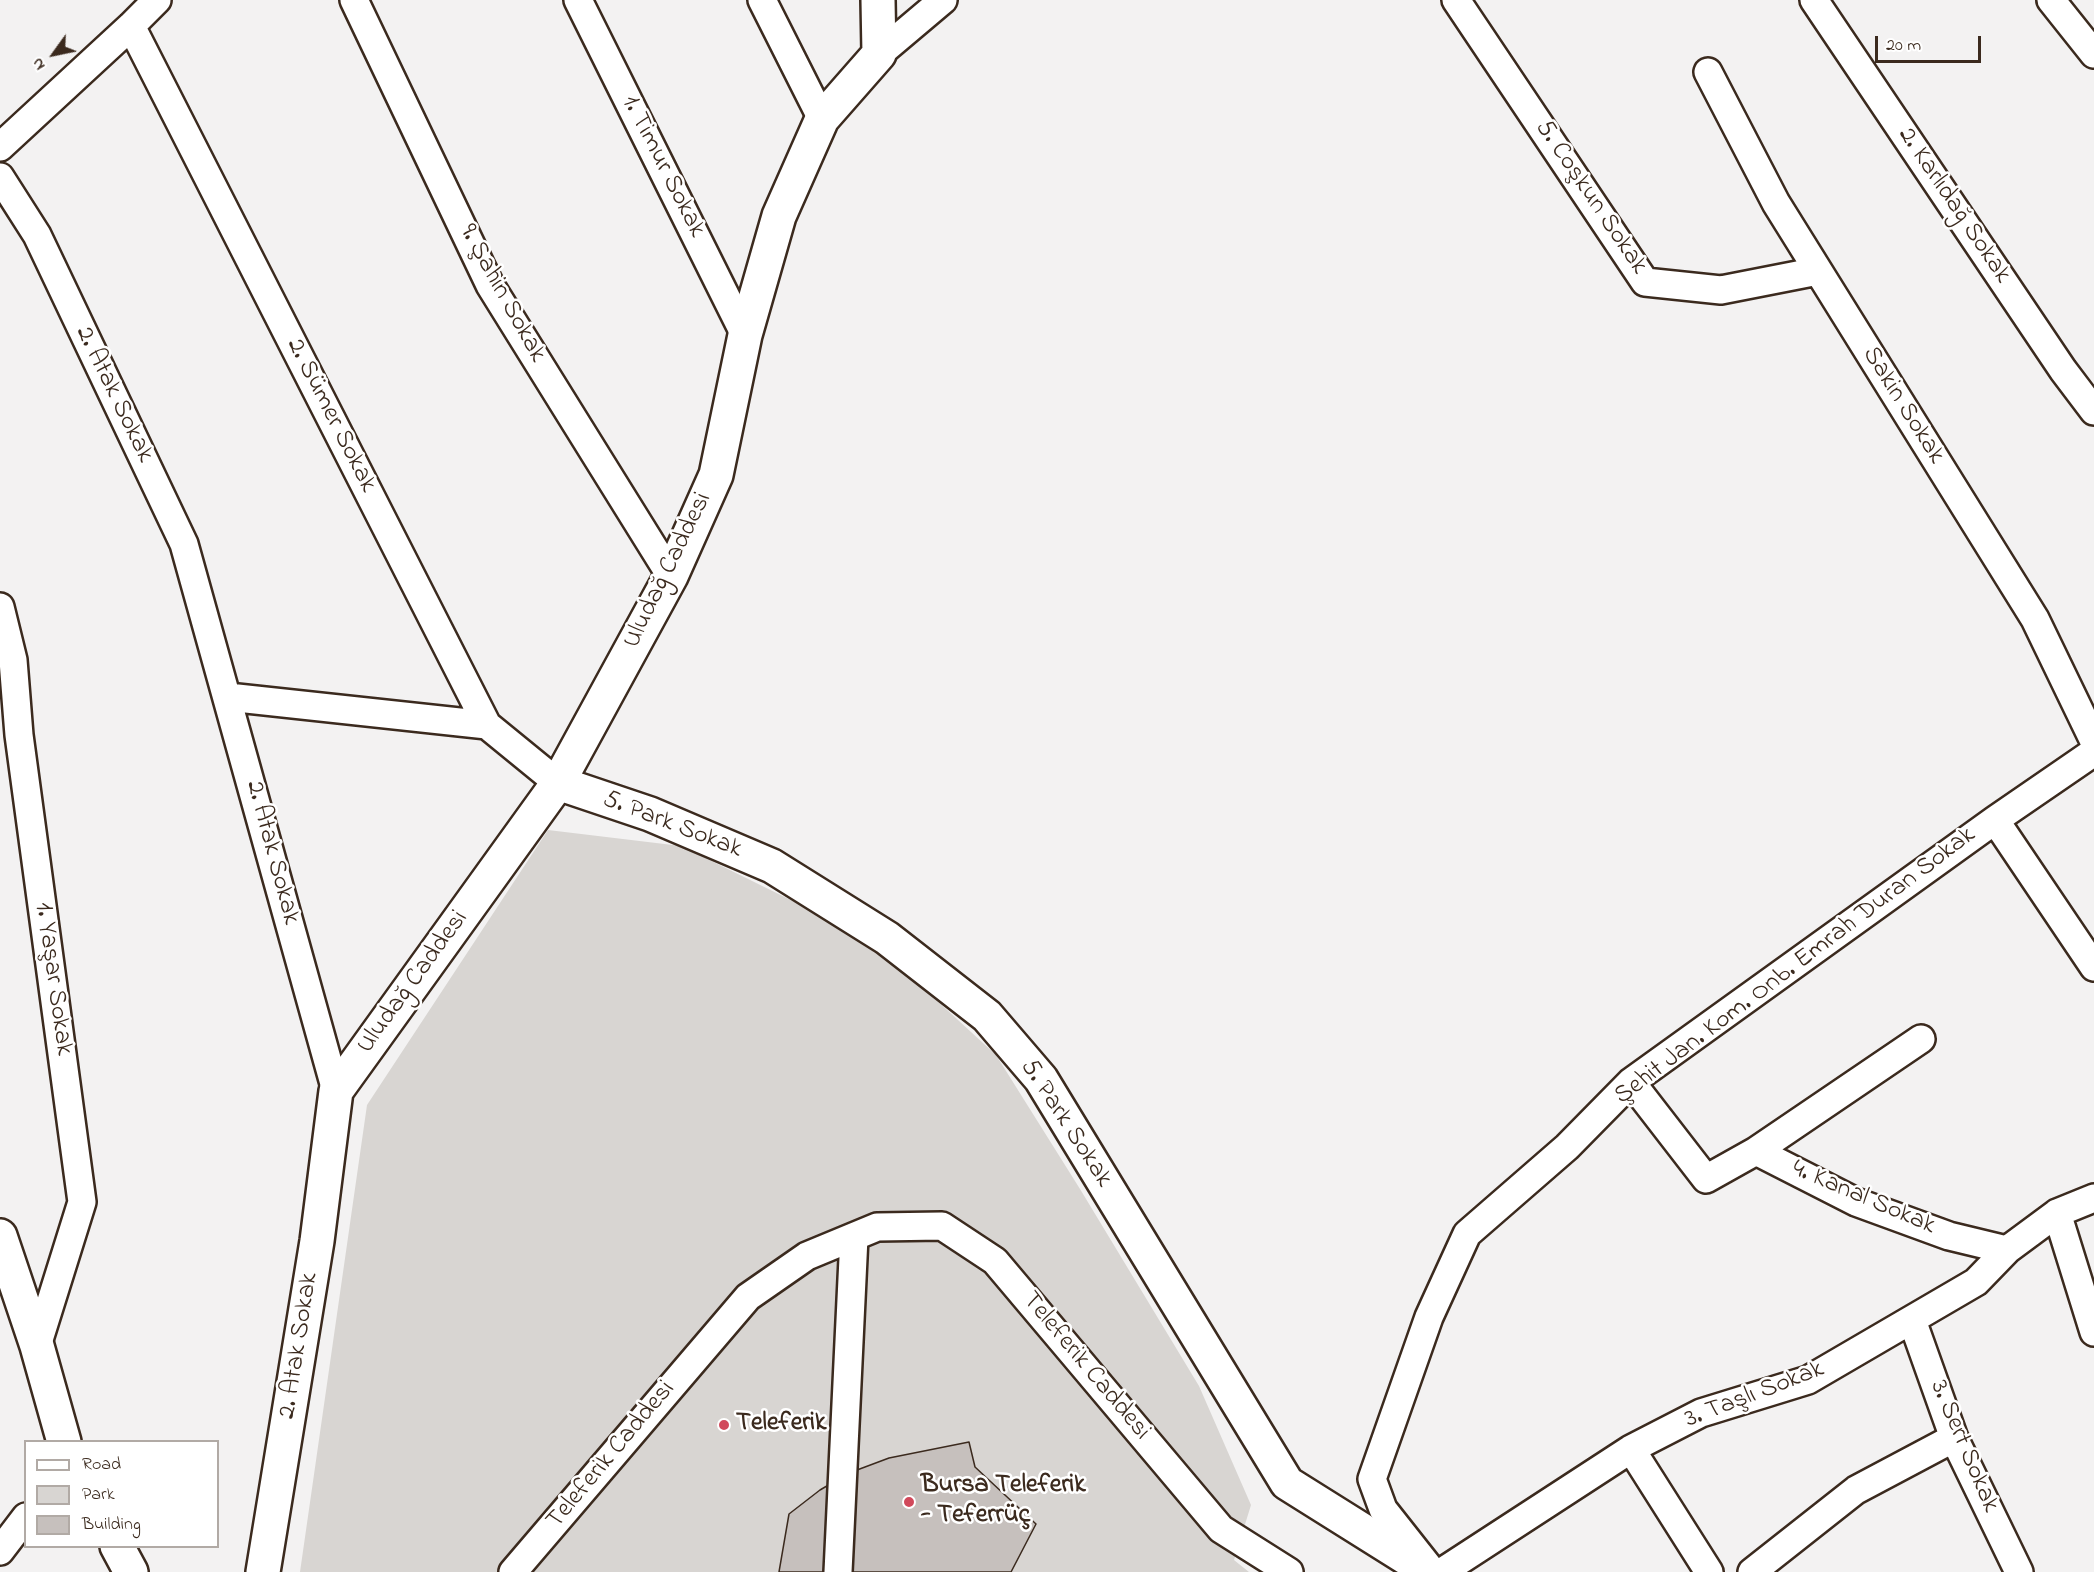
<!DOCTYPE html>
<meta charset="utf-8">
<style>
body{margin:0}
#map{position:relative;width:2094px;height:1572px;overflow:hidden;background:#f3f2f2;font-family:"Indie Flower",sans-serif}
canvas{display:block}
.legend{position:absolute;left:24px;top:1440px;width:195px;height:108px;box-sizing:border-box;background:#fff;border:2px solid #b1aaa5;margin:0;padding:8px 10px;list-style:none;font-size:18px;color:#3b2a1e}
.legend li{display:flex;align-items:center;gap:12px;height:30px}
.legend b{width:30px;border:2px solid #b1aaa5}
.north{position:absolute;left:24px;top:24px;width:60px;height:60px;-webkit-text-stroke:4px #fff;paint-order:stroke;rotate:237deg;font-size:16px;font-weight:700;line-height:24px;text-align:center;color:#3b2a1e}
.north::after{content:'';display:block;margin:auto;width:21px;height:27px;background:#3b2a1e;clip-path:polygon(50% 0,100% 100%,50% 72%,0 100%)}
.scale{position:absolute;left:1875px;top:36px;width:106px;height:27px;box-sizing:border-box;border:3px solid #3b2a1e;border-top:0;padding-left:8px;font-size:18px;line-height:21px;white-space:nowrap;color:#3b2a1e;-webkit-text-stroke:4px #fff;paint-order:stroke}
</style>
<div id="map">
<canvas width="2094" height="1572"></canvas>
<ul class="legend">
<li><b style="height:8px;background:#fff"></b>Road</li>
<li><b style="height:16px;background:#d8d5d2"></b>Park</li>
<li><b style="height:16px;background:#c6c0bd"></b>Building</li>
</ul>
<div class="north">N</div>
<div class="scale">20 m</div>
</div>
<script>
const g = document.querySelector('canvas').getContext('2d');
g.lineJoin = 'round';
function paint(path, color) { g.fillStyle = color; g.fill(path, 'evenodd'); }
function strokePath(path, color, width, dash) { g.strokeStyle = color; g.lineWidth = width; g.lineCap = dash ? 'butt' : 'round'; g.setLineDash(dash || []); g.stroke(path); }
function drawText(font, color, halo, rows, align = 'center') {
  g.font = font + ' "Indie Flower",sans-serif'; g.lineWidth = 5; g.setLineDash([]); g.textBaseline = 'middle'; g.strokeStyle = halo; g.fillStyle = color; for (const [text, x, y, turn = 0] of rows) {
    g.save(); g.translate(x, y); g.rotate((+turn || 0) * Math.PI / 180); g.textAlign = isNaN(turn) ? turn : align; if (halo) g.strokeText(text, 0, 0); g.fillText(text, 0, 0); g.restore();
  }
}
paint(new Path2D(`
 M548,830l133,16 126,62 101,66 88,81 84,134 119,197 52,119 -17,55 15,12h-949l67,-467z`), '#d8d5d2');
const building = new Path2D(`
 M969,1442l6,25 61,57 -25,48h-232l10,-58 31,-24 29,-17 40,-15z`);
paint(building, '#c6c0bd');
strokePath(building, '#3b2a1e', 1.5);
const street = new Path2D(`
 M354,0l136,285 181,291
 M578,0l167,335
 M762,0l60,119
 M1456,0l189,282 76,8 97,-19
 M1814,0l249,370 31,41
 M2051,0l43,54
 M131,26l356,699 71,58
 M879,54l64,-54
 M1708,72l68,131 259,416 59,122
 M0,147l131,-121 26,-26
 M0,177l37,58 147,309 152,547
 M0,607l13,53 6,75 63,467 -45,144
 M228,697l259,28
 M1995,820l99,147
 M1631,1082l75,97 50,-28 100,51 93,34 58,14
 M1756,1151l165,-112
 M2057,1213l37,119
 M1912,1320l42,118 65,134
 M1631,1449l78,123
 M0,1551l26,-34
 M1428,1566l-45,-57 -11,-30 57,-162 38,-83 100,-87 64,-65 364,-262 99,-68
 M513,1572l235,-275 59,-41 70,-29 65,-1 53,35 226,268 68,43
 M838,1572l16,-335
 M1442,1572l189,-123 70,-36 107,-33 168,-98 31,-32 50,-37 37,-15
 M1752,1572l104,-82 98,-52`);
const secondary = new Path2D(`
 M558,783l92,31 122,52 115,72 100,78 54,63 246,404 142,89
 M0,1236l37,110 27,96
 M117,1546l14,26
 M263,1572l54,-331 19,-150 222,-308 113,-207 45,-101 29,-140 34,-119 43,-97 57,-65 -1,-54`);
strokePath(street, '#3b2a1e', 32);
strokePath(secondary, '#3b2a1e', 38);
strokePath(street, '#fff', 27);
strokePath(secondary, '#fff', 33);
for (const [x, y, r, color] of [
 [724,1425,6,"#d1495b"],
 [909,1502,6,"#d1495b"]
]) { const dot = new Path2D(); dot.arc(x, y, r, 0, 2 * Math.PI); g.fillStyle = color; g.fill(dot); strokePath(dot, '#fff', 2); }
drawText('26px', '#3b2a1e', '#fff', [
 ["1. Timur Sokak",662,167,63],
 ["5. Coşkun Sokak",1590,198,56],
 ["2. Karlıdağ Sokak",1953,206,56],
 ["9. Şahin Sokak",501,294,61],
 ["2. Atak Sokak",113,395,64],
 ["Sakin Sokak",1902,406,58],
 ["2. Sümer Sokak",330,416,63],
 ["Uludağ Caddesi",669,571,-64],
 ["5. Park Sokak",672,826,21],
 ["2. Atak Sokak",271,853,75],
 ["Şehit Jan. Kom. Onb. Emrah Duran Sokak",1796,967,-37],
 ["1. Yaşar Sokak",52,979,82],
 ["Uludağ Caddesi",414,983,-54],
 ["5. Park Sokak",1065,1124,57],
 ["4. Kanal Sokak",1863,1199,23],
 ["2. Atak Sokak",300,1346,-81],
 ["Teleferik Caddesi",1085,1367,50],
 ["3. Taşlı Sokak",1755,1396,-21],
 ["3. Sert Sokak",1963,1447,67],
 ["Teleferik Caddesi",612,1456,-50]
]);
drawText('bold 26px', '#3b2a1e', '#fff', [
 ["Teleferik",736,1425],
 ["Bursa Teleferik",921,1487],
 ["- Teferrüç",921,1517]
], 'left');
</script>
